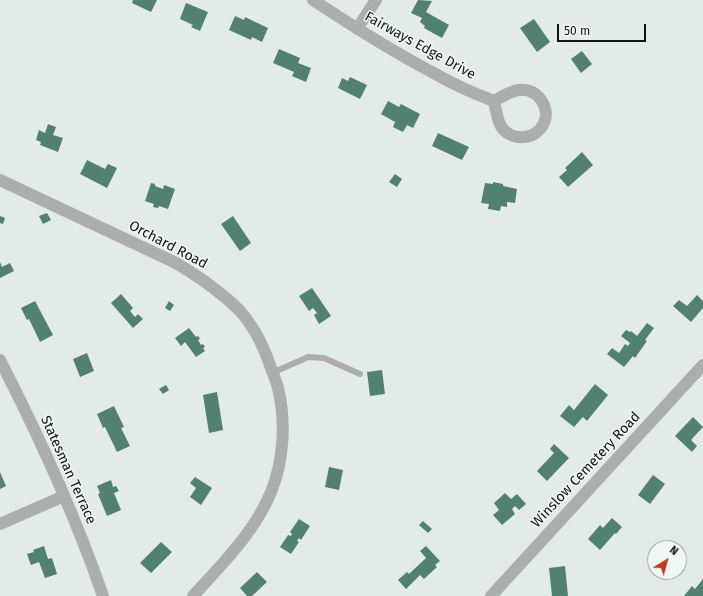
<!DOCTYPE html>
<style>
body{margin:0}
#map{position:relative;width:703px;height:596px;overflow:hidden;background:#e3ebe8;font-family:"Fira Sans",sans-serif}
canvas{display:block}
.north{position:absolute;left:647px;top:540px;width:40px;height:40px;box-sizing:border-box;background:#f0f8f5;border:1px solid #979d9b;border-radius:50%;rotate:37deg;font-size:11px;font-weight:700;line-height:16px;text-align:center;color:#111413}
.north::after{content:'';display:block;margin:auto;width:14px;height:18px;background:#c3381c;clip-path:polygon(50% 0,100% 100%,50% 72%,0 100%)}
.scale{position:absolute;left:557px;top:24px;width:89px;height:18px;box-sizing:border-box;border:2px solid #111413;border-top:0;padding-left:5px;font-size:12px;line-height:14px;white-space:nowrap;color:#111413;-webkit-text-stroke:3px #f0f8f5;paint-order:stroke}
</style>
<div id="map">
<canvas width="703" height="596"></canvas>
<div class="north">N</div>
<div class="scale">50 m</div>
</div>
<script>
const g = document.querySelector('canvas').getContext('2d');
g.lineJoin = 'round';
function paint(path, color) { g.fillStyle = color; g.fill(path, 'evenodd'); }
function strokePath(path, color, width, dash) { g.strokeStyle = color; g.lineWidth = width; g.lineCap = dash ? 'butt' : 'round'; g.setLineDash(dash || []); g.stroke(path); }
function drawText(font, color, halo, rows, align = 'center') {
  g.font = font + ' "Fira Sans",sans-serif'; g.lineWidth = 3; g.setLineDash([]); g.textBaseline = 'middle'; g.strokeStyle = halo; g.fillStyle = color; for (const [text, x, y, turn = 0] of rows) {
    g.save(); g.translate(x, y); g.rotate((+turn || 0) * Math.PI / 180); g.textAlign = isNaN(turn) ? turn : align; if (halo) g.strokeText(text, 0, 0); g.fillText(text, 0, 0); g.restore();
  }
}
paint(new Path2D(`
 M133,0h24l-6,12 -19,-9z
 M418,0l14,1 -6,11 23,13 -7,13 -18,-10 1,-2 -5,-4 2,-4 -11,-5z
 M186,3l22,9 -8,19 -9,-4 2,-2 -13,-6z
 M235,16l9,4 1,-3 23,11 -6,14 -10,-5 -1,3 -22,-10z
 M534,19l16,23 -13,10 -17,-24z
 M279,49l21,9 -2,5 13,5 -5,14 -14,-6 2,-4 -21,-9z
 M582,51l10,13 -11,9 -10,-14z
 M350,77l17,8 -7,14 -22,-11 4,-10 6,3z
 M388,101l11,6 2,-3 19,10 -7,14 -6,-3 -4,7 -10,-5 2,-5 -14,-8z
 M48,124l8,3 -3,8 10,3 -5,14 -18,-7 1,-3 -5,-2 3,-10 6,3z
 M438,133l31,14 -7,13 -30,-14z
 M582,152l11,13 -25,22 -9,-10 8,-7 -2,-2z
 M87,160l18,9 3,-5 9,4 -10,20 -27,-14z
 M395,174l7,5 -5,8 -8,-5z
 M493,182l10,2v2l14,3 -2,14 -8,-1v5l-6,-1 -1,5 -12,-2 1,-5 -8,-1 4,-20 8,1z
 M151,183l4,1v2l8,3 1,-4 11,4 -7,20 -9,-3 -1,2 -5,-1 1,-3 -9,-3z
 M47,213l4,7 -8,4 -4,-8z
 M0,216l5,2 -2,6 -3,-1z
 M233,216l18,27 -11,8 -19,-27z
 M0,262l2,5 8,-4 4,8 -14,7z
 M312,288l19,28 -12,8 -5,-9 3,-2 -4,-5 -4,3 -10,-15z
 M121,294l12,14 -3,3 5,6 3,-3 5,5 -10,9 -22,-25z
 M697,295l6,6v7l-12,14 -18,-16 6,-6 8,6z
 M35,301l18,34 -13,7 -11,-23 -2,1 -6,-12z
 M169,301l5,4 -4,6 -5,-3z
 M647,323l7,5 -9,12 2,1 -12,17 -2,-2 -9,11 -17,-13 5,-6 7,5 6,-9 3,2 2,-3 -9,-7 5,-6 4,2 1,-1 6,5z
 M189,328l7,9 2,-1 2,3 -2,1 3,5 2,-1 2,3 -2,1 2,3 -9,6 -11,-15 -4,4 -6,-8z
 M87,353l7,18 -14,6 -7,-18z
 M382,370l3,24 -15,2 -3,-24z
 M595,384l13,11 -21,26 -4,-4 -9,10 -14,-11 9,-11 5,5z
 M166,385l3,5 -6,4 -4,-5z
 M217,392l6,38 -14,3 -6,-38z
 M114,406l10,21 -3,1 9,18 -13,6 -12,-25 -2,1 -6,-14z
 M693,417l10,10 -12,13 6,6 -5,6 -17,-16z
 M554,444l15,14 -22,23 -10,-10 17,-18 -4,-4z
 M329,467l14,3 -4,20 -14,-3z
 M0,472l6,14 -6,3z
 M653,475l12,9 -15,20 -12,-9z
 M195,477l17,11 -11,17 -11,-8 6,-9 -6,-5z
 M111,480l2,7 3,-1 3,5 -5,2 7,17 -14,6 -9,-22 2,-1 -3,-7z
 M505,493l6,6 6,-5 9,10 -7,6 -4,-4 -3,3 3,5 -13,11 -9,-10 6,-5 -5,-7z
 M612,518l10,9 -6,7 -1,-1 -15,17 -12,-11 12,-14 3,3z
 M299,519l11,7 -9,14 -2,-2 -2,3 2,1 -8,12 -11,-7 8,-12 3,1 1,-2 -2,-2z
 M423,521l9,8 -4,4 -9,-8z
 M161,542l11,10 -21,21 -11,-10z
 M44,546l4,13 4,-1 5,16 -12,4 -6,-16 -8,3 -4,-11 7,-2 -1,-2z
 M426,546l14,15 -5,4 2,2 -13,12 -4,-4 -14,14 -8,-9 9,-8 2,2 17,-16 -6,-7z
 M565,566l3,30h-16l-3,-28z
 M257,572l10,10 -15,14h-5l-7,-8z
 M703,579v17h-19l8,-10 3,3z`), '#528171');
strokePath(new Path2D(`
 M272,373l36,-16 16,1 36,16`), '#abaead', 6);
strokePath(new Path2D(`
 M313,0c38,25 77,50 117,71 21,12 42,22 64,30 8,-4 16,-10 25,-11 18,-3 32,18 25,33 -8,17 -31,19 -42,5 -5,-7 -6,-19 -8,-27
 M357,29l19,-29
 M0,180l176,83c22,13 44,28 63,47 14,15 24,35 31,55 2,7 6,15 8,23 8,33 6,72 -7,104 -16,40 -50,73 -78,104
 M0,360c39,76 75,155 103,236
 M0,524l64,-28
 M491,596l212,-231`), '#abaead', 12);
drawText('14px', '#111413', '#f0f8f5', [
 ["Fairways Edge Drive",420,46,29],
 ["Orchard Road",168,245,28],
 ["Statesman Terrace",68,470,66],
 ["Winslow Cemetery Road",586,470,-47]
]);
</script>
